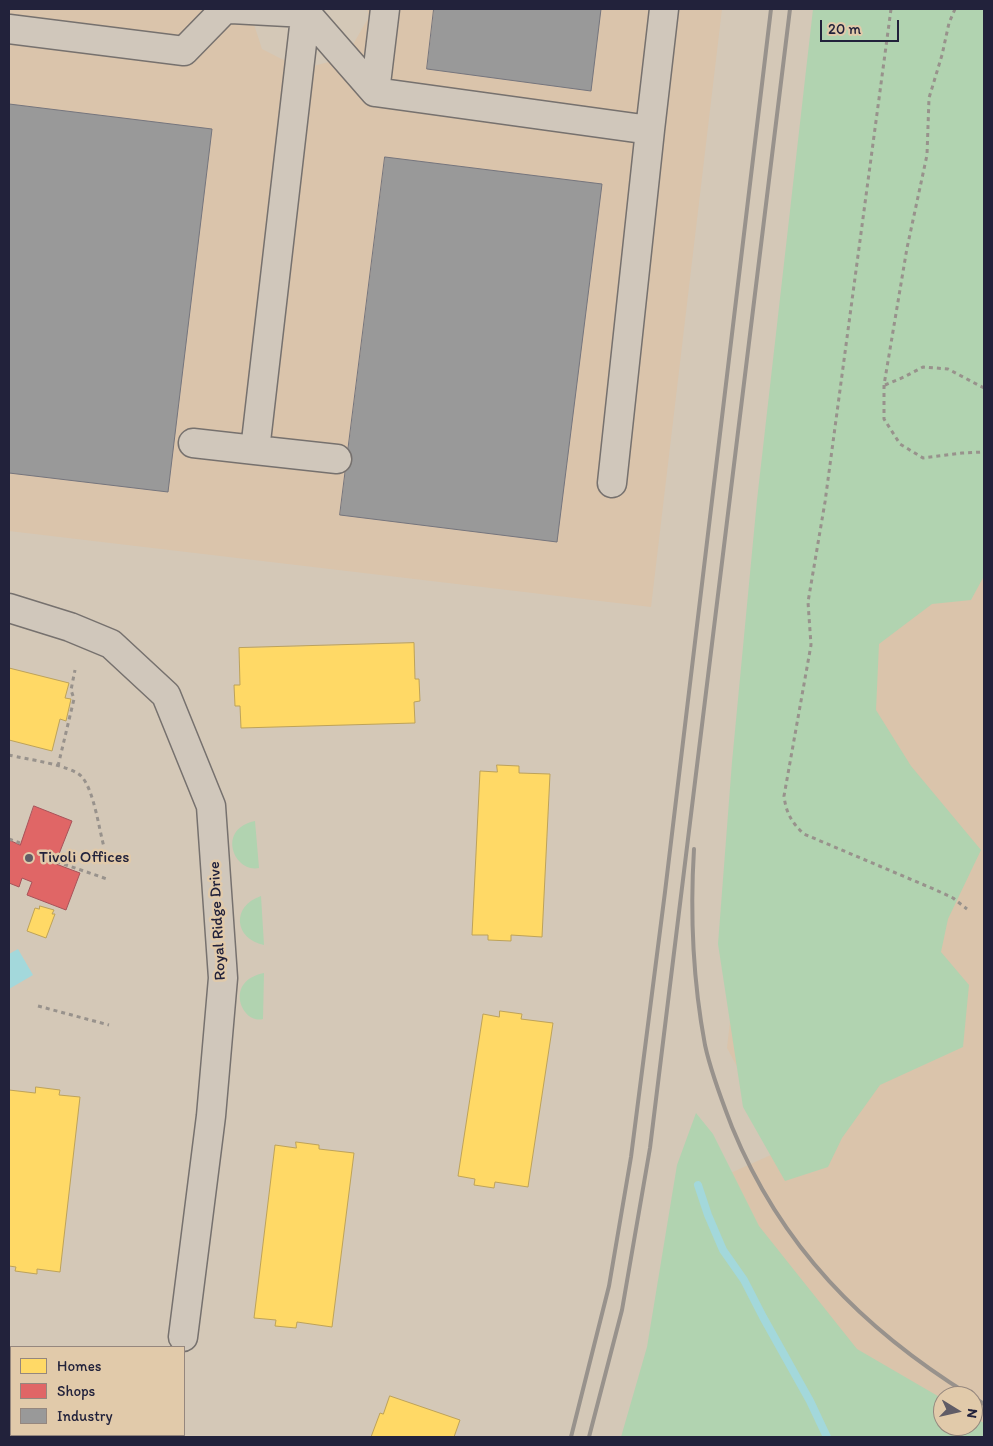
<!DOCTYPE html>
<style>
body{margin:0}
#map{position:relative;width:993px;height:1446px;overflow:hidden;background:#d4c8b7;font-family:Itim,sans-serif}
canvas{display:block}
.frame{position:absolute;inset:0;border:10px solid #22223b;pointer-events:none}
.legend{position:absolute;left:10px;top:1346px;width:175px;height:90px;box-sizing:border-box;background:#e1caaa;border:1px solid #95877e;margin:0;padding:6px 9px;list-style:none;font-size:15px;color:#22223b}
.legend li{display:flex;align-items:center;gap:10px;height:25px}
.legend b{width:25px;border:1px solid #95877e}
.north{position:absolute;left:933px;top:1386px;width:50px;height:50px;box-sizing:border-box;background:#e1caaa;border:1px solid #95877e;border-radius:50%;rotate:99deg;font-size:14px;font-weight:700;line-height:20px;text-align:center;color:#22223b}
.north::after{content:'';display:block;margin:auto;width:18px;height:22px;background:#605c66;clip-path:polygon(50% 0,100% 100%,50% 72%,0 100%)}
.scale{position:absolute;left:820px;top:20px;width:79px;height:22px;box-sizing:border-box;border:2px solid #22223b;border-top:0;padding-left:6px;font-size:15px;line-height:18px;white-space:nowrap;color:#22223b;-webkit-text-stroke:4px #e1caaa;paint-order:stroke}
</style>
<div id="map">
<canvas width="993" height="1446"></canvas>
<div class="frame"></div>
<ul class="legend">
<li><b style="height:14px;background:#ffd966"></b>Homes</li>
<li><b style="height:14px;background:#e06666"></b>Shops</li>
<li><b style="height:14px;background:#999"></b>Industry</li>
</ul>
<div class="north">N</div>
<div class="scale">20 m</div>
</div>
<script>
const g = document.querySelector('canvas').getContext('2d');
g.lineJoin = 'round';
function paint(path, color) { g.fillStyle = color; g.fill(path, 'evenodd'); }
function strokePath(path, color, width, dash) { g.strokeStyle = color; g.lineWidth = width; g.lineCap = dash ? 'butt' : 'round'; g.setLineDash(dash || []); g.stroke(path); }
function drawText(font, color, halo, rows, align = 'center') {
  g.font = font + ' Itim,sans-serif'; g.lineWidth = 5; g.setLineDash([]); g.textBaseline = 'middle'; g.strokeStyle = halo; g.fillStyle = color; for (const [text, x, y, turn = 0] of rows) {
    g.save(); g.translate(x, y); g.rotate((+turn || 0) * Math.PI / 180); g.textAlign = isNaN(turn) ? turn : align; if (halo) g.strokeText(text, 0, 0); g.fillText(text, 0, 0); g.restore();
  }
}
paint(new Path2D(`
 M9,9h240l13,40 39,20 44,-11 24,-41 -2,-8h355l-71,598 -642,-76z
 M984,483v954h-117l-152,-257 67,-30 -55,-102 51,-455zM943,1396h30v30h-30z`), '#dac4ab');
paint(new Path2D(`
 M813,9h171v567l-13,24 -39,4 -53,40 -3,66 35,56 70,84 -33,69 -7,33 28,33 -6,62 -83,38 -38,53 -14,29 -43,14 -42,-74 -25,-163 14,-182 25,-262z
 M255,821l4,47c-25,5 -43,-39 -4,-47z
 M261,896l3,49c-30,-6 -33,-39 -3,-49z
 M264,973l-1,46c-21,6 -40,-38 1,-46z
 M696,1113l17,21 46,92 98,123 86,50v27h30v-9l11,6v14h-363l26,-90 30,-182z`), '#b1d3b0');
paint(new Path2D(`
 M18,949l15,26 -24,14v-35z`), '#a3d8db');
const homes = new Path2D(`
 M414,643l1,36h4l1,22 -6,1 1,21 -174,5 -1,-22h-5l-1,-21h6l-1,-37z
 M9,668l60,15 -4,15 6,1 -5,22 -6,-2 -8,32 -43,-11z
 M497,765l22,1v7l31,1 -8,163 -31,-2v6l-23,-1v-5h-16l8,-164 17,1z
 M40,906l14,4 -2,4h3l-9,24 -19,-7 8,-23 4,1z
 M500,1011l22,3 -1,5 32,4 -25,164 -33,-5 -1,6 -20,-3 1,-6 -17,-3 25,-162 16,3z
 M36,1087l24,3 -1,5 21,2 -20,175 -23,-3v5l-22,-3 1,-4 -7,-1v-176l26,3z
 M296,1142l23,3v4l35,4 -22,174 -35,-5 -1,6 -21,-2 1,-6 -22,-2 21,-173 21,3z
 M390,1396l70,24 -6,17h-83l9,-24 3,1z
 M39,1435h74v2h-74z`);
paint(homes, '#ffd966');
strokePath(homes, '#bda259', 1);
const shops = new Path2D(`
 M34,806l38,15 -15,38 -7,-2 -2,4 32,12 -14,37 -39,-15 5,-13 -10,-4 -3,9 -10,-4v-43l11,5z`);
paint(shops, '#e06666');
strokePath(shops, '#a75259', 1);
const industry = new Path2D(`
 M434,9h167l-10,82 -164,-22z
 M9,104l203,25 -44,363 -159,-19z
 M385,157l217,27 -45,358 -217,-27z`);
paint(industry, '#999');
strokePath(industry, '#75757d', 1);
strokePath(new Path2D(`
 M698,1185l10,30 15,35 21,30 19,37 47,84 17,36`), '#a3d8db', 8);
const minor = new Path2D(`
 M231,9l75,4 69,79
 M306,9l-51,441 82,9
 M385,9l-10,83 275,38 14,-121
 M9,29l175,22 41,-42
 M193,443l62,7
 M612,483l38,-353
 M9,608l61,19 41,17 55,51 45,111 12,172 -12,138 -28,221`);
strokePath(minor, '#76716e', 31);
strokePath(new Path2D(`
 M891,9l-66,493 -17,100 3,43 -27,151c2,17 8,27 20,38l132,56 17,8 14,11
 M955,9l-6,14 -7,32 -13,43 -2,57 -20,93 -23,137v34l16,25 23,14 39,-5 22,-1
 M885,385l19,-8 19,-10 25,2 36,19
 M9,755c16,4 63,10 73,22 12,14 17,52 22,70
 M58,766l16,-67 -3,-9 4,-20
 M9,839l11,4
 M49,859l58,20
 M38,1006l71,19`), '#98928c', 3, [4, 4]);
strokePath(minor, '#d0c7bb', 28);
strokePath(new Path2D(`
 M694,849c-4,65 -1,132 11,196 6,28 17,56 27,82 49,120 131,202 239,269
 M973,1397l11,7
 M571,1437l38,-151 22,-129 34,-265 106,-883
 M589,1437l33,-127 28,-162 140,-1139`), '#98928c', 4);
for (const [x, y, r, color] of [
 [29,858,5,"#605c66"]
]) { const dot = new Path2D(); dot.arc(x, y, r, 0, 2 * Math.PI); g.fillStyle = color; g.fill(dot); strokePath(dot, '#e1caaa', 2); }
drawText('16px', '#22223b', '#e1caaa', [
 ["Tivoli Offices",39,858]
], 'left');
drawText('16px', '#22223b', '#e1caaa', [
 ["Royal Ridge Drive",218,921,-93]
]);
</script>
